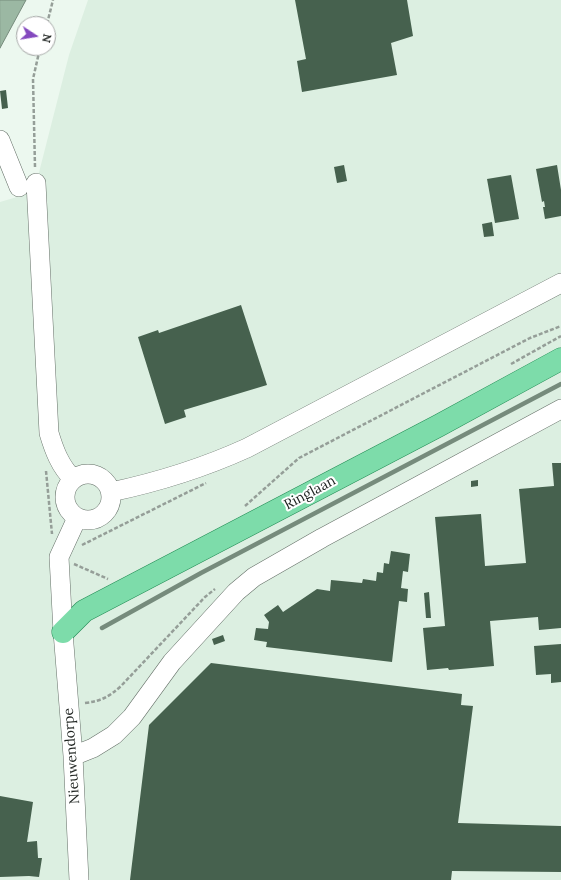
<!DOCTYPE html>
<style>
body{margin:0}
#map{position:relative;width:561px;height:880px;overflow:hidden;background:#ecf8ef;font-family:Lora,serif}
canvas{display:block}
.north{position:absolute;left:16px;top:16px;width:40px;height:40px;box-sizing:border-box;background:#fff;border:1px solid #a5a7a6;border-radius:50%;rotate:102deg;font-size:11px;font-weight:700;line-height:16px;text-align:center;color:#1e2320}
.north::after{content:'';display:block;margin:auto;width:14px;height:18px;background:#8348be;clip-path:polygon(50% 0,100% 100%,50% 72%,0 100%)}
</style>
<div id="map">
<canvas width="561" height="880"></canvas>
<div class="north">N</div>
</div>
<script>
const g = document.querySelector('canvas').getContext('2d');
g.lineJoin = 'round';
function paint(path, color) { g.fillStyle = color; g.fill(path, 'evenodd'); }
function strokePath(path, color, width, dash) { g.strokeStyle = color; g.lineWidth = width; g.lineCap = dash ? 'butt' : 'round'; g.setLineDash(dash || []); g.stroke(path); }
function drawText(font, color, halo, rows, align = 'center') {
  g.font = font + ' Lora,serif'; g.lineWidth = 4; g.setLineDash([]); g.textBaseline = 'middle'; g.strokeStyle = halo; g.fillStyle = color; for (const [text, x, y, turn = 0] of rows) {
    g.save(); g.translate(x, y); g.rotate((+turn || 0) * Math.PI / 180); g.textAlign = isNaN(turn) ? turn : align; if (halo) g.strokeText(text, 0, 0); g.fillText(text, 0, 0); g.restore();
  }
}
paint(new Path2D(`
 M88,0h473v880h-561v-678l34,-10 35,-137z`), '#dcefe1');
const water = new Path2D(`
 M0,0h26l-26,48z`);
paint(water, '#9bb8a3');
strokePath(water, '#768b7c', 1);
strokePath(new Path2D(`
 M102,628l99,-55 360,-189`), '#768b7c', 4.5);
paint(new Path2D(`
 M295,0h112l6,36 -22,7 6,32 -95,17 -5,-31 9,-2z
 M6,90l2,18 -6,1 -2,-18z
 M344,165l3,16 -10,2 -3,-16z
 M557,165l4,25v26l-16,3 -2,-12h2l-1,-6 -2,1 -6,-33z
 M511,175l8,44 -24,4 -8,-44z
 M492,222l2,14 -10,1 -2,-13z
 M241,305l26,80 -83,25 2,7 -21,7 -27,-87 20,-7 1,3z
 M552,463h9v165l-22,2 -1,-13 -48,4 4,45 -45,4 -1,-2 -21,2 -4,-42 22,-2 -10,-109 46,-3 4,52 41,-3 -7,-74 35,-3z
 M478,480v6l-7,1v-6z
 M391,551l19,3 -2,18 -5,-1 -2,17 7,1 -1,13 -8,-1 -7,61 -126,-15 1,-5 -13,-2 2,-12 12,1 1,-7 -5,-7 14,-10 5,7 34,-23 13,2 1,-11 31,3 1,-4 13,2 1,-9 6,1 1,-10 5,1z
 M429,592l2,26h-5l-2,-25z
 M223,635l2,6 -11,4 -2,-6z
 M561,644v38l-10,1v-9l-15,1 -2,-29z
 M211,663l251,31 -1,11 12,1 -15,117 103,3v46l-109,-1 -1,9h-321l19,-155z
 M0,796l33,6 -6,40 10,-1 1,17h4l-3,19 -10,-1 -29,1z`), '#46614e');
const minor = new Path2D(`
 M0,140l19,47
 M36,183l13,250c5,17 11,33 24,46
 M65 497a23 23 0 1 1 46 0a23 23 0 1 1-46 0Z
 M111,492c47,-10 92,-24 136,-44l314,-165
 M77,518l-18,39 4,75 10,124 6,124
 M73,756l20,-8 21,-13 18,-18 40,-55 64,-70 18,-15 68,-39 239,-129`);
const major = new Path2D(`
 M63,632l21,-21 354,-185 123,-67`);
strokePath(minor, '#657068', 20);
strokePath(major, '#238c55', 23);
strokePath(new Path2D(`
 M47,24l6,-24
 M35,167l-2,-88 7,-31
 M511,364l50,-28
 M46,471l6,63
 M245,506l54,-48 231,-120 31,-12
 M82,545l124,-62
 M74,564l34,15
 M85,703c16,-2 24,-6 36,-17l84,-89 10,-8`), '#959e98', 2.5, [4, 2]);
strokePath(minor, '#fff', 19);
strokePath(major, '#7ddcaa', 22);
drawText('14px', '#1e2320', '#fff', [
 ["Ringlaan",310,493,-28],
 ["Nieuwendorpe",72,756,-94]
]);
</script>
